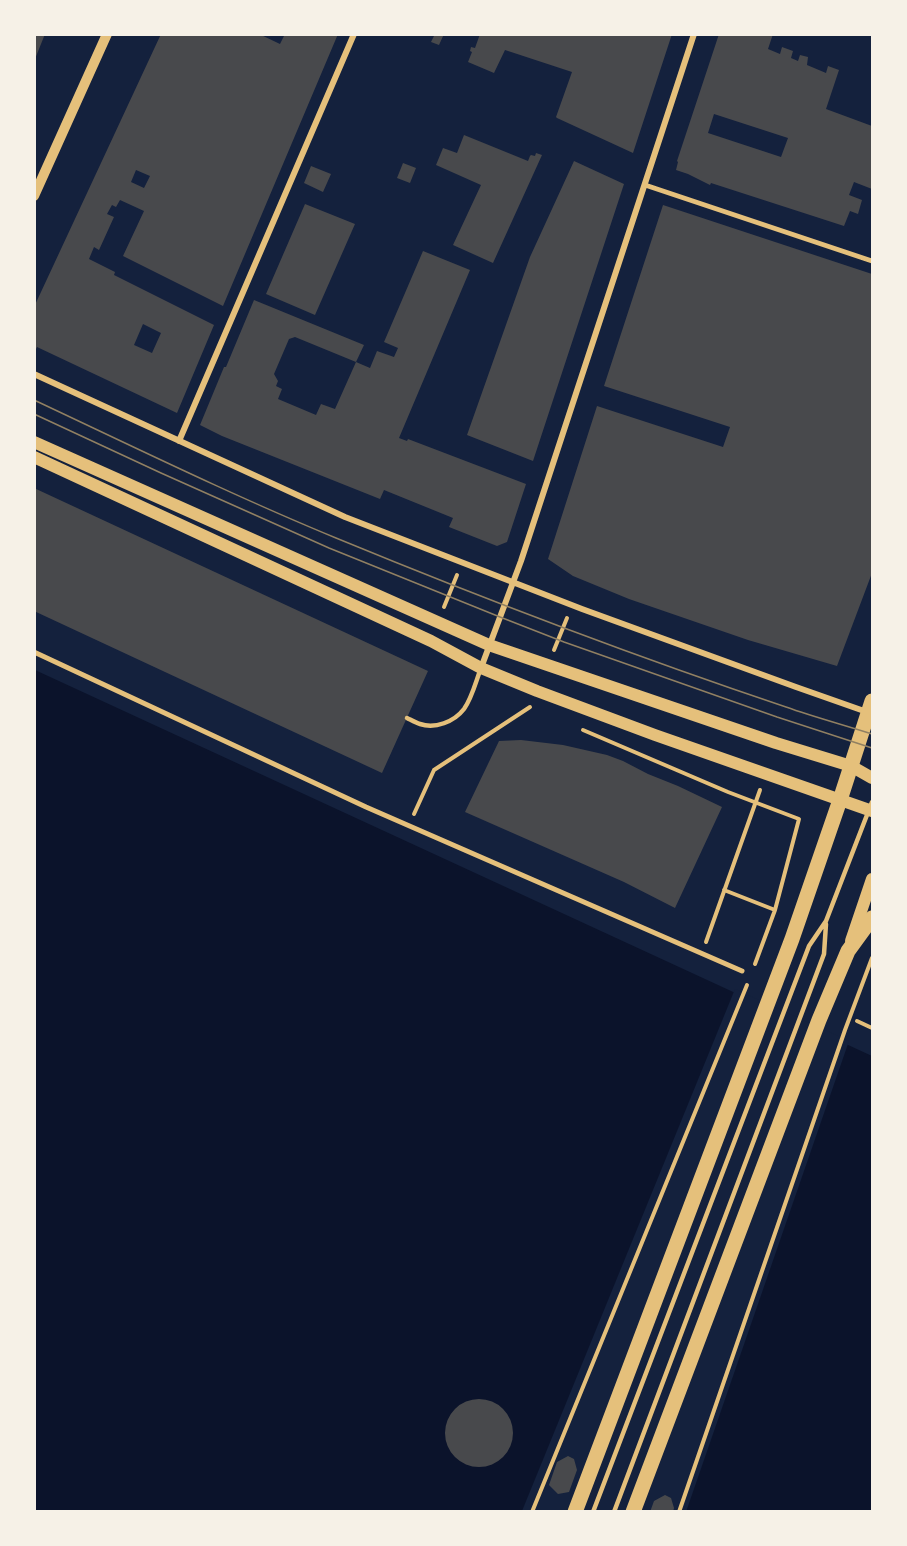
<!DOCTYPE html>
<style>
body{margin:0}
#map{position:relative;width:907px;height:1546px;overflow:hidden;background:#14213d;font-family:"PT Sans",sans-serif}
canvas{display:block}
.frame{position:absolute;inset:0;border:36px solid #f6f1e7;pointer-events:none}
</style>
<div id="map">
<canvas width="907" height="1546"></canvas>
<div class="frame"></div>
</div>
<script>
const g = document.querySelector('canvas').getContext('2d');
g.lineJoin = 'round';
function paint(path, color) { g.fillStyle = color; g.fill(path, 'evenodd'); }
function strokePath(path, color, width, dash) { g.strokeStyle = color; g.lineWidth = width; g.lineCap = dash ? 'butt' : 'round'; g.setLineDash(dash || []); g.stroke(path); }
paint(new Path2D(`
 M35,670l837,386v455l-837,1z`), '#0b132b');
paint(new Path2D(`
 M735,989l114,52 -163,471 -164,-1z`), '#14213d');
paint(new Path2D(`
 M34,34h11l-10,25h-1z
 M161,34h98l21,10 4,-8 -4,-2h58l-115,272 -100,-50 21,-45 -24,-11 -4,7 -4,-2 -5,9 7,3 -15,33 -5,-3 -5,12 26,13 -1,3 100,50 -37,88 -140,-66 -1,2 -2,-1v-41zM136,170l14,6 -6,12 -13,-6zM143,324l18,9 -9,20 -18,-8z
 M435,34h9l-5,11 -8,-3z
 M480,34h192l-39,119 -76,-35 -1,-1 16,-45 -67,-22 -11,23 -26,-11 4,-10 -2,-1 1,-4 4,1z
 M719,34h54l-5,15 12,5 2,-7 11,4 -2,7 7,3 2,-6 8,2 -1,8 19,8 2,-7 11,4 -13,39 46,17v63l-18,-7 -5,13 13,5 -4,14 -8,-3 -6,15 -133,-43 -1,2 -22,-11 -12,-4 2,-8 -1,-1zM714,114l74,24 -7,19 -73,-24z
 M464,135l64,26 2,-5 1,-1 4,1 1,-3 6,2 -49,108 -40,-18 28,-60 -45,-20 7,-17 14,5z
 M574,161l50,23 -91,277 -66,-26 63,-178z
 M403,163l13,5 -6,15 -13,-5z
 M311,166l20,8 -8,18 -19,-9z
 M305,204l50,20 -40,91 -49,-21z
 M663,205l209,69v299l-35,93 -89,-26 -119,-41 -56,-23 -25,-17 49,-153 126,41 7,-20 -126,-41z
 M423,251l47,19 -71,168 8,3 1,-2 118,45 -19,58 -10,4 -48,-19 4,-9 -69,-28 -4,9 -158,-63 -22,-11 24,-58h2l28,-67 110,45 -8,17 -61,-25 -6,2 -15,35 4,7 -2,5 6,3 -4,10 38,16 5,-11 14,5 21,-47 14,6 7,-17 17,6 4,-9 -14,-6z
 M34,488l394,183 -46,102 -348,-162z
 M521,740l42,5 44,10 16,6 25,13 30,12 44,21 -47,101 -51,-26 -159,-70 34,-71z
 M445 1433a34 34 0 1 1 68 0a34 34 0 1 1-68 0Z
 M568,1456l6,3 3,11 -8,22 -11,2 -9,-9 8,-23z
 M665,1495l6,3 3,10 -1,4h-23l4,-11z`), '#48494c');
strokePath(new Path2D(`
 M444,607l13,-32
 M554,650l13,-32
 M583,730l145,62 71,27 -24,91 -20,54
 M414,814l20,-44 96,-63
 M724,890l51,20
 M706,942l54,-152
 M857,1021l15,7
 M532,1512l215,-527
 M679,1512l166,-482 27,-72`), '#e5c07b', 4);
strokePath(new Path2D(`
 M407,718c4,2 9,5 13,6 15,5 34,-2 44,-15 8,-11 12,-28 17,-41
 M593,1512l216,-566 17,-25 46,-119
 M614,1512l210,-558 2,-30`), '#e5c07b', 4.5);
strokePath(new Path2D(`
 M645,185l227,76
 M34,652l332,155 376,164`), '#e5c07b', 5);
strokePath(new Path2D(`
 M34,374l311,143 237,92 214,78 71,25
 M179,441l175,-407
 M481,668l40,-107 173,-527`), '#e5c07b', 6);
strokePath(new Path2D(`
 M34,196l73,-162`), '#e5c07b', 10);
strokePath(new Path2D(`
 M34,442l455,203 287,98 75,23 21,12
 M34,457l397,184 50,27 56,23 118,44 217,76
 M851,941l21,-62`), '#e5c07b', 12);
strokePath(new Path2D(`
 M575,1512l217,-573 48,-139 32,-99
 M633,1512l186,-492 29,-69 24,-33`), '#e5c07b', 15);
strokePath(new Path2D(`
 M34,400c100,47 200,96 302,138 148,61 298,118 450,169 28,10 58,18 86,27
 M34,414l127,59 168,75 171,69 64,25 213,75 95,31`), '#918062', 1.5);
</script>
